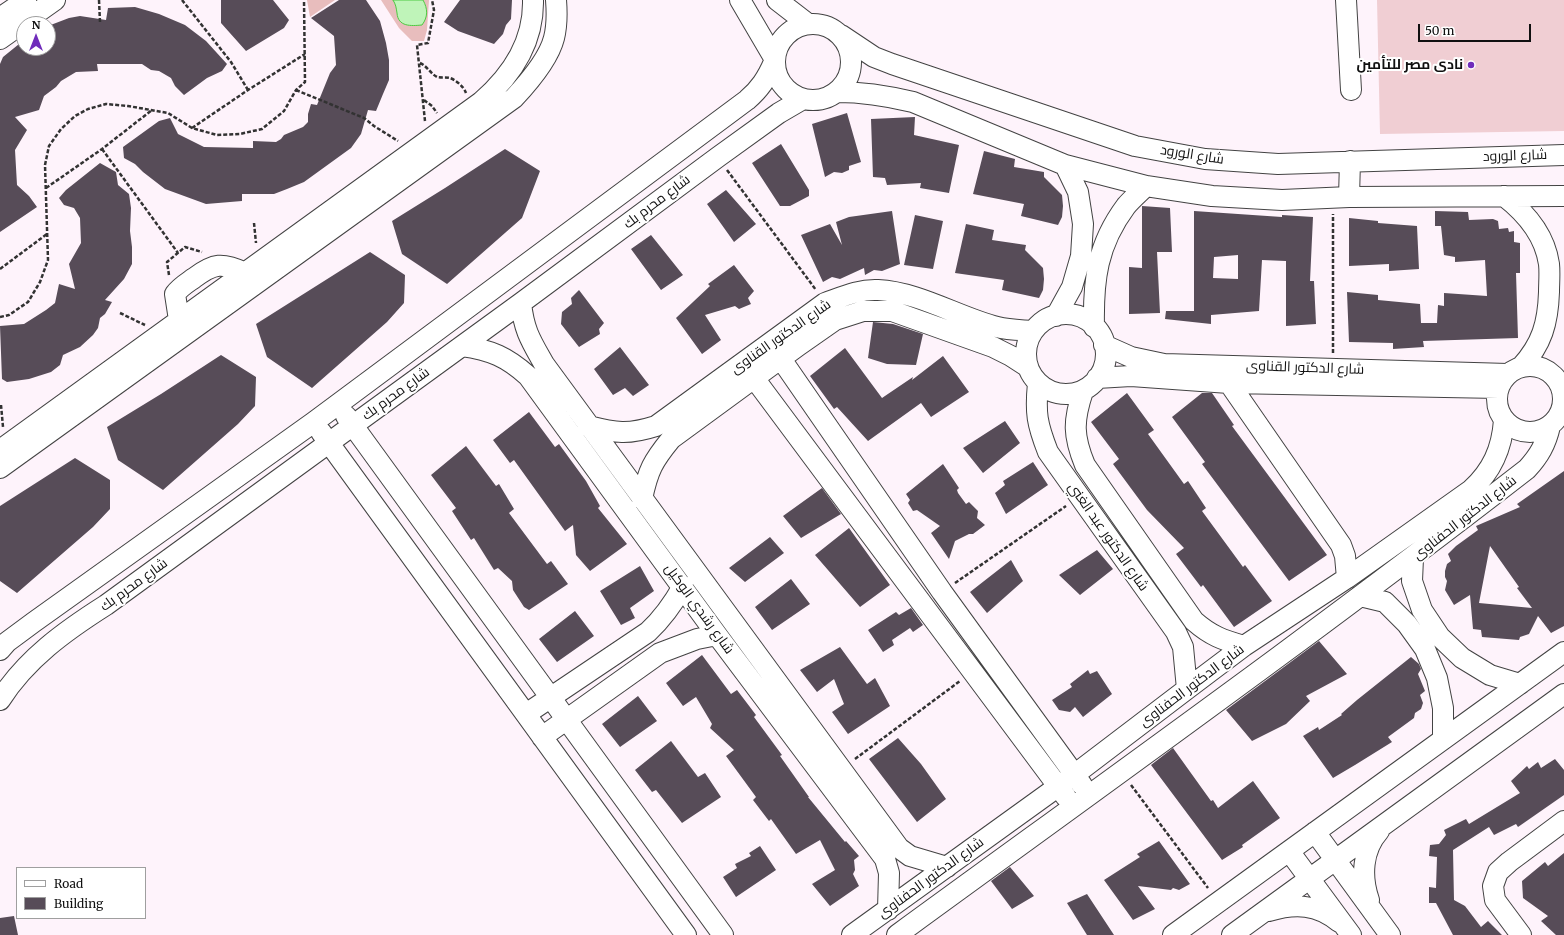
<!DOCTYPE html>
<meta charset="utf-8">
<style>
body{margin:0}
#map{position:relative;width:1564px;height:935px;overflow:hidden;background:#fef3fb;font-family:Merriweather,serif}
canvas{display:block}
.legend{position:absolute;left:16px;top:867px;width:130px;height:52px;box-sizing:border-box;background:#fff;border:1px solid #9f9f9f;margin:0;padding:5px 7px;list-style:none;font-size:12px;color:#101010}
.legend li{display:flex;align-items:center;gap:8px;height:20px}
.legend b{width:20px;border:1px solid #9f9f9f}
.north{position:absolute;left:16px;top:16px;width:40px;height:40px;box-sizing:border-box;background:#fff;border:1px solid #9f9f9f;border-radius:50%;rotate:0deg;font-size:11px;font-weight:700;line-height:16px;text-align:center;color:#101010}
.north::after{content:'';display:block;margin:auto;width:14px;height:18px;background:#702cbb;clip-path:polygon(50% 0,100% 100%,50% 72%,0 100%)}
.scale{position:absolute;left:1418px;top:24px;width:113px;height:18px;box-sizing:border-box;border:2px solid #101010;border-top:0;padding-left:5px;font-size:12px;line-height:14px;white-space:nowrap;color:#101010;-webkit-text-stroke:3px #fff;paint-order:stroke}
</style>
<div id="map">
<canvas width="1564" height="935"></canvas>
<ul class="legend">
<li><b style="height:5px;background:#fff"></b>Road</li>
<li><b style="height:11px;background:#574c58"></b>Building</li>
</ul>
<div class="north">N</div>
<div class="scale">50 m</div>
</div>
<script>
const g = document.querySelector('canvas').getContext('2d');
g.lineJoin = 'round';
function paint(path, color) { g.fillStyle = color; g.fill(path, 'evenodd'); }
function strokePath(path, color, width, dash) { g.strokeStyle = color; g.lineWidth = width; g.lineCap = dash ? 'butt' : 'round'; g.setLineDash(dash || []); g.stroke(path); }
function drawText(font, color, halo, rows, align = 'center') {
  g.font = font + ' Merriweather,Cairo,serif'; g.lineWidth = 4; g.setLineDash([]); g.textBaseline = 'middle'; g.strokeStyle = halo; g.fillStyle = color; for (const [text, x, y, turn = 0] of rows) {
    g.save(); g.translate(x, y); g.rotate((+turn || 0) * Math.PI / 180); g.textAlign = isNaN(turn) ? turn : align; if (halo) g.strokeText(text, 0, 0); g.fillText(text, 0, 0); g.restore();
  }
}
paint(new Path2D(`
 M307,0h28l-25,17z
 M381,0h48l-2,30 -3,11h-12l-13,-13z`), '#e8bdbd');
paint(new Path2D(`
 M1377,0h187v131l-184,3z`), '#f0ced3');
const water = new Path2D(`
 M393,0h30c5,9 5,17 -1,25 -11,1 -24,2 -25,-12 -1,-6 -1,-8 -4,-13z`);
paint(water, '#bff4b9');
strokePath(water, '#4dc942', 1);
paint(new Path2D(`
 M221,0h52l16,20 -5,8 -38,23 -25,-28z
 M339,0h27l14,21 6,22 3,17v20l-6,14 -7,17 -8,-1 -7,24 -10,14 -47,34 -17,7 -13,5h-32v7l-36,3 -41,-15 -22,-17 -8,-8 -11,-6 -1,-11 36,-26 11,-3 8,16 26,13 49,1v-7l23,1 5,-3 3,-4 19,-8 5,-5v-8l3,-10 6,1 13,-32 6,-8 -2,-29 -23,-18z
 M460,0h52l-1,19 -5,6 -3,9 -9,10 -36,-13 -14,-9z
 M135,7l24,7 26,11 21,16 21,23 -5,7 -15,7 -23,17 -9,-9 -4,-8 -12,-7 -8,-1 -9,-6h-45l1,7 -22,1 -15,9 -5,6 -12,9 -5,14 -24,7 12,13 -12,20 2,35 12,11 8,11 -37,25v-168l3,-7 21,-17v8h24v-22l21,-8 11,-2 26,4 2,-12z
 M847,113l14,49 -12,4v4l-7,3 -8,-1 -9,5 -13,-53z
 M915,117l-1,18 45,10 -10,48 -29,-5 1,-5 -34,2 -2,-7 -12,-1 -2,-58z
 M781,144l28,46v6l-19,10h-10l-28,-43z
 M505,149l35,22 -18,47 -75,66 -45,-30 -10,-33 53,-33z
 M984,151l31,8 -1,8 30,5v5l18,18 1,11 -1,11 -4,8 -37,-9 3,-12 -51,-10z
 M100,163l16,9 2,13 11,9 2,14 -1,23 2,16v17l-8,15 -19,21 7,2 -7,12 -5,4 -2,10 -5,7 -13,12 -17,8 -3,10 -9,7 -22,7 -22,3 -5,-3 -2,-53 24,-2 22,-14 9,-7 4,-19 16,5 -6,-25 12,-21 -1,-25 -6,-10 -10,-3 -5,-7 7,-8z
 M726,190l30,34 -22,18 -27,-38z
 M1142,206l28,2 2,44h-15l3,61 -31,1v-47l13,1z
 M892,211l8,53 -18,7 -8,-1 -9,5 -1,-7 -24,11 -8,-2 -9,5 -22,-47 29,-11 12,21 -6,-23 13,-5z
 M1194,211l88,6v-2l31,2 -3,64h4l2,43 -30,2v-65l-24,-1 -3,51 -48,4v9l-46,-5 1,-8h28zM1238,255v24l-25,-1 1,-21z
 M1435,211l33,1 1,8 24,-1 5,2 1,8 9,-1 1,4 5,-1v11l6,1v30h-4l2,65 -95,3 1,6 -31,2v-6l-44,-1 -2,-50 31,3v5l42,4 1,19h16l1,-18 6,1v-13l43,3 -2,-36 -30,2v-5l-11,-2 -3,-29h-6z
 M915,215l28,6 -10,48 -29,-4z
 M1349,218l29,3v2l39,3 2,43 -30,2v-7l-40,2z
 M966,224l28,6 -2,10 34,5 -1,5 18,18 1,11 -1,11 -4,8 -37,-8 2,-10 -49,-7z
 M651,235l32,40 -22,15 -30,-41z
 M370,252l35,23 -1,28 -17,19 -75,66 -45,-31 -11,-33z
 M734,265l20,26 -6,7 3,6 -12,5 -4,-3 -30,9 16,25 -19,14 -26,-36 34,-32 -2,-2z
 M579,290l25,33 -5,6 1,5 -21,13 -18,-23 1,-12 10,-8 -1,-6z
 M873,322l20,2 30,10 -7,31 -29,-1 -19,-6z
 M620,347l29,38 -16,11 -8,-8 -12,7 -19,-26z
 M845,348l37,50 31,-21 -1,3 31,-24 26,36 -38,25 -10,-14 -53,38 -31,-34 -3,2 -24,-33z
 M221,355l35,22 -1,29 -17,18 -75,66 -45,-30 -11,-33 54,-33z
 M1127,393l27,37 -6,4 36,50 4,-3 18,27 -4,3 41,56 2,-2 27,36 -38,26 -31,-42 -2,2 -25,-33 8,-6 -37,-38 -34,-46 6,-5 -28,-37z
 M1202,393h10l22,32 -2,1 95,129 -38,26 -87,-117 3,-2 -33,-45z
 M529,412l26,35 4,-3 27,37 14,25 -2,2 29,36 -37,27 -14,-16 -3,-30 -8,6 -51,-71 -4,3 -17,-23z
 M1005,421l15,22 -37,30 -20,-25z
 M466,446l30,40 3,-2 15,25 -5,4 38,51 4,-3 17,23 -39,26 -5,-3 -11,-17 -1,-9 -14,-13 -4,2 -20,-32 -3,2 -19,-29 4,-3 -25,-33z
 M75,458l35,22v29l-17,18 -76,66 -17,-12v-75z
 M1033,462l15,23 -42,29 -11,-21 10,-8 -2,-4z
 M943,464l16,24 -2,2 1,3 8,11 3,-2 9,9 -1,7 8,7 -12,9h-4l-14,7 -6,18 -18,-26 9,-7 -23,-16 -4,1 -5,-8 2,-3 -4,-6z
 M1564,471v155l-13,7 -13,-17 -9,18 -9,3 -1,3 -37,-3 -1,-7 -8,-1 -3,-34 -16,10 -9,-15 2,-9 -2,-4v-6l2,-7 4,-3 -3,-7 8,-8 22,-16 -2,-4 44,-19 -3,-3zM1490,546l29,41 -2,1 15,20 -53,-5z
 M822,488l19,26 -40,24 -18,-22z
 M849,528l41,57 -30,22 -45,-52z
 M770,537l14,16 -39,29 -16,-14z
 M1097,550l16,19 -33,26 -21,-20z
 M1011,560l12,21 -36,32 -17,-21z
 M640,566l14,25 -24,17 5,10 -14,7 -21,-34z
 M791,579l19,25 -38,26 -17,-23z
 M911,608l12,17 -10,7 -3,-4 -18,12 2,5 -11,7 -15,-22 28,-18 3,3z
 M575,611l19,25 -37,26 -18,-23z
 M1319,641l28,33 -41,22 4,5 -24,23 -34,17 -26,-31z
 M840,647l27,37 8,-6 15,28 -42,28 -16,-22 12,-8 -10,-25 -17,13 -17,-22z
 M702,655l29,39 6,-4 19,25 -2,2 28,38 -2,1 29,41h-1l37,45 1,-1 13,15 -5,4 1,10 -2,4 6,12 -29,20 -18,-22 23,-14 -15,-30 -24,14 -25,-35 -2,2 -16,-21 3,-3 -30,-41 8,-6 -24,-22 2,-4 -16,-27 -13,9 -17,-23z
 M1411,657l8,7 2,5 -3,5 7,17 -5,4 3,8 -2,6 -6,4 -1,5 -26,19 4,5 -37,23 -22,13 -30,-42 15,-9 1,3 23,-15 -1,-1 16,-14z
 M1088,670l2,4 7,-3 15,23 -29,23 -8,-10 -5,5 -11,-2 -7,-10 20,-13 -2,-3z
 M638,696l19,25 -37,26 -18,-23z
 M898,738l23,26 25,35 -29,23 -48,-63z
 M671,741l27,36 7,-4 16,24 -39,26 -26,-33 -4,2 -17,-22z
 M1173,748l38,53 2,-1 5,8 35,-27 27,37 -38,27 1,2 -21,13 -71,-95z
 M1555,759l9,11v25l-46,32 -2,-3 -22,11 -5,-8 -36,23 1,50 11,6 16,21 7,-6 14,14h-49l-17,-32h-7v-16l7,1 1,-31 -8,-1 1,-11 9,-1 7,-9 -2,-5 22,-11 3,5 51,-31 -9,-12 16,-15 2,3 9,-7 3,6z
 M1159,841l31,43 -11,6 -6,-2 -2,2 -33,-4 17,23 -22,11 -29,-40 36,-23 -3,-3z
 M760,846l16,24 -40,27 -13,-20 14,-9 -2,-4 16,-8 -2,-3z
 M1564,853v82h-8l-15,-14 7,-5 -25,-18 -1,-17 23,-19 3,4z
 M1010,867l24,29 -22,13 -21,-28z
 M1087,894l27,41h-27l-20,-32z
 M14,916l4,19h-18v-17z`), '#574c58');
const minor = new Path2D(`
 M740,0l34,58
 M777,0l31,24
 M1346,0l5,90
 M0,18l26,-18
 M775 62a38 38 0 1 1 76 0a38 38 0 1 1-76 0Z
 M841,35l33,22 18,7 243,82 70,13 73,5 286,-9
 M0,39l55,-39
 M837,92c27,0 51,4 76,10l152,63 81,21 66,10 70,4 67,-3 215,-1
 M1504,196c22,17 41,40 45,68 1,9 0,19 0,28 -1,31 -7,52 -28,75
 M1349,197l1,-36
 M521,303c3,28 10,38 23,61l355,484 11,8 37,11
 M1026 354a40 40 0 1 1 80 0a40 40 0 1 1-80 0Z
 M1056,316l16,-29 9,-31 2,-32 -5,-32 -13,-27
 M179,320l-4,-26c5,-7 12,-11 19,-16 20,-15 28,-16 52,-5
 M1094,327c-1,-47 3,-82 32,-121 6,-7 13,-13 20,-20
 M1104,345l27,12 33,7 344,10
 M462,346c29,4 45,11 66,30l189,259 168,224 4,14 -1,37
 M781,359l161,233 140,193
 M1497 399a33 33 0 1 1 66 0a33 33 0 1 1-66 0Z
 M754,378l312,419
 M1097,378l34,-2 98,7 270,5
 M1038,383c-3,30 -1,41 10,69l128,180 7,15 4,42
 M1229,383l112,162 4,11 2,22
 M1083,391c-10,30 -10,45 2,74l109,156c17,15 29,19 50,25
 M346,416l377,519
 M588,426c28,7 40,9 68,0l169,-123c17,-6 34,-14 53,-13 41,2 80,27 119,37 12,3 24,3 36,4
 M321,432l365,503
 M0,450l481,-348c30,-26 53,-60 52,-102
 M0,468l514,-370c14,-15 35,-40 40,-60 3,-12 3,-26 2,-38
 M642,499c6,-29 11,-38 29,-60l127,-93 37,-26 28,-9h29l101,36 18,9 17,11
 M1413,558l-1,23 10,29 18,27 22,21 28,17 30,9
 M1360,596l25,6 22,22 18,25 12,29 6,30v31
 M0,650l7,-8 27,-20 280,-200 433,-322c13,-11 20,-22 27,-38
 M0,700c26,-41 65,-69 106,-95l415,-302 197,-146 61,-44 24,-14
 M526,714l122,-82c15,-14 25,-28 35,-46
 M542,737l118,-84 37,-14 20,-4
 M1315,832l75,103
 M1289,851l62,84
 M1369,900c-8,-23 -7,-50 10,-69
 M1269,911c26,-8 49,-7 70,11
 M852,935l222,-160 113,-86 57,-43 103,-68 124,-88c21,-19 31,-41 33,-70
 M897,935c211,-154 424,-306 630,-466 12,-13 19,-25 23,-43
 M1173,935l391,-283
 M1232,935l332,-241
 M1521,935l-26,-35 -2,-14 5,-14 11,-10 55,-41`);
strokePath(minor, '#434343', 22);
strokePath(new Path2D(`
 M99,0l1,22
 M182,0l49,62 17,28
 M420,63c7,3 10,10 17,14 4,1 9,0 13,1 6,2 14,9 16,15
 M296,90l68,28 10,8 24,15
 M424,100l8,6 5,7
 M425,121l-8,-76 11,-2 6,-33 -2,-10
 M192,128l56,-38 57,-36
 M102,149l76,104
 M727,170l89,120
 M46,188l56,-39 50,-39
 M254,223l2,20
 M0,269l47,-35
 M169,275l-2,-13 18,-15 17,5
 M120,313l25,12
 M0,317l9,-2 19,-13 12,-20 8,-22 -3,-95 4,-19 12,-17 14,-13 13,-7 18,-5 22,2 40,7 24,15 25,7 23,-1 22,-5 22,-18 12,-21 9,-8 -1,-82
 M1333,353v-139
 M1,405l2,22
 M955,583l111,-77
 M855,759l105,-78
 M1131,785l77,103`), '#323232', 2.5, [4, 2]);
strokePath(minor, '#fff', 20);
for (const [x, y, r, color] of [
 [1471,65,4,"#702cbb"]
]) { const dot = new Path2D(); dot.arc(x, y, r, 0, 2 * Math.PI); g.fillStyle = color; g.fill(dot); strokePath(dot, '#fff', 1.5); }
drawText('bold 14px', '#101010', '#fff', [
 ["نادى مصر للتأمين",1463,65]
], 'right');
drawText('14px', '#101010', '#fff', [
 ["شارع الورود",1192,155,9],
 ["شارع الورود",1515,156,-2],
 ["شارع محرم بك",657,202,-37],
 ["شارع الدكتور القناوى",781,337,-35],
 ["شارع الدكتور القناوى",1305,368,2],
 ["شارع محرم بك",396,394,-36],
 ["شارع الدكتور الحفناوى",1465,518,-38],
 ["شارع الدكتور عبد الغني",1108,537,55],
 ["شارع محرم بك",134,585,-36],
 ["شارع رشدي الوكيل",699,609,54],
 ["شارع الدكتور الحفناوى",1192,686,-37],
 ["شارع الدكتور الحفناوى",931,878,-36]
]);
</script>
